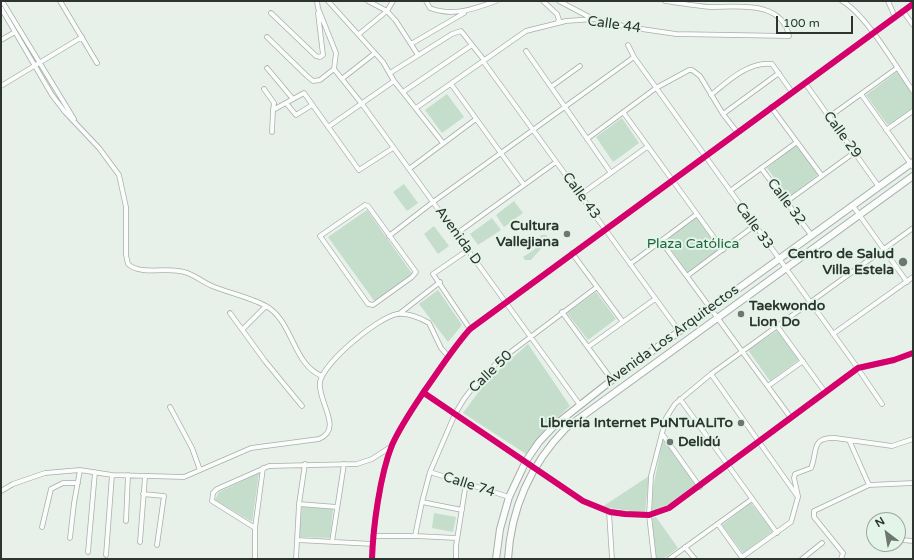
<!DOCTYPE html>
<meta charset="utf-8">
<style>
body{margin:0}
#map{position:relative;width:914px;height:560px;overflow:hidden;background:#e7f0e9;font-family:"Varela Round",sans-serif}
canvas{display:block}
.frame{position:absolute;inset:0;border:2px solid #2d342f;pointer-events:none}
.north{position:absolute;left:866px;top:512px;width:40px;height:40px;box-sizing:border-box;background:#e3f4e8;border:1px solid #9aa79e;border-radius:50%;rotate:329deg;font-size:11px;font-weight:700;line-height:16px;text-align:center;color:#2d342f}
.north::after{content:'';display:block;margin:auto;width:14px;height:18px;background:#6e7670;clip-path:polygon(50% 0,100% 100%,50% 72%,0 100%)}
.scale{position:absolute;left:776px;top:16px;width:77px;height:18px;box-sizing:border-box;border:2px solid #2d342f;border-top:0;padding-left:5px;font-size:12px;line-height:14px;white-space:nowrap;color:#2d342f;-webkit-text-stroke:3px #e3f4e8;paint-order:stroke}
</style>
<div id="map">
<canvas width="914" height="560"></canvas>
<div class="frame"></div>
<div class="north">N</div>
<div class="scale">100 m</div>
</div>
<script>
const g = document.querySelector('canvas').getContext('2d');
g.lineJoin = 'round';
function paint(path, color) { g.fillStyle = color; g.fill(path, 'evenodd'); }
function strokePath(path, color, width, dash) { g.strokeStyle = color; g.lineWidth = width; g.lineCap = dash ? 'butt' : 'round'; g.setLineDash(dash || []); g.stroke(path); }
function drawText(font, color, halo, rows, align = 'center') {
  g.font = font + ' "Varela Round",sans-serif'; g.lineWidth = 4; g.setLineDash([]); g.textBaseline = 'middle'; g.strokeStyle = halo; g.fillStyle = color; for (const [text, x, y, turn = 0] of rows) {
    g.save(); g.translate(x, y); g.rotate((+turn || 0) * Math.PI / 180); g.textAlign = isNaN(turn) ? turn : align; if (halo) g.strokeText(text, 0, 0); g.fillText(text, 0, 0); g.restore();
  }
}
paint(new Path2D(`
 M897,72l16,23v13l-23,16h-3l-21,-29z
 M447,94l17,23 -22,16 -17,-23z
 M622,118l17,25 -26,19 -17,-25z
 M795,146h3l21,28 -29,22 -3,-1 -20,-27z
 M404,184l14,19 -11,8 -14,-19z
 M514,201l9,12 -19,14 -8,-12z
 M367,210l46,65 -38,27 -47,-65z
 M697,214l26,36 -35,23 -23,-32z
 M492,218l9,12 -23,15 -8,-11z
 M434,226l15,20 -11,8 -14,-20z
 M541,235h6l-1,8 -15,17h-6l-2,-3 12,-8z
 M438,290l24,35 -14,17 -29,-38z
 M596,292l20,27 -28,21 -21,-27z
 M778,330l22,29 -30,22 -22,-31z
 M528,344l42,62 -23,21 -21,27 -63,-41 23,-31z
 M663,438l34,46 -29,21 -16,6 1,-23z
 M259,473l-7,49 -37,-22 4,-8z
 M649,476l-4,37 -43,-6z
 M751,503l22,28 -30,22 -21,-28z
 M302,507l31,2 -3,29 -31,-1z
 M434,513l22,4 -3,15 -21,-4z
 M656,517l22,31 -15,11h-7l-4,-41z`), '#c5decc');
const street = new Path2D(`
 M2,1l72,118
 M60,1l37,62
 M328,1l55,61 11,19 49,62
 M368,1l19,10 9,10 22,34
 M426,1l4,7c22,9 44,1 66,-7
 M543,1l14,13 2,6 -2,3
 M559,1l34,18
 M842,1c24,13 54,66 71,90
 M888,1l7,16
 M1,8l51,87 13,17 34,36 20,27 7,32v48l2,9c12,11 36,4 51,7 13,1 21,10 33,15 17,7 37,11 54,20 27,15 27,59 56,70
 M903,11l10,14
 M271,13l45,43 4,1 3,-2 -5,-42
 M359,34l28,-23 6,-10
 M267,37l40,39 6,5 7,-1 14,-11 2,-16 -18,-45 -1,-7
 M1,40l14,-8
 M411,44l53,-31
 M628,45l6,12 218,303 30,44
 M526,51l85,122
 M483,61l196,270
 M267,68l26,31
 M334,69l28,35 218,301
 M390,73l62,-39 9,-3 23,29
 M343,78l32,-25
 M805,83l74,104
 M451,84l73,101
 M1,86l81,-49
 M551,87l29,-21
 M264,89l10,14 -1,7
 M403,92l69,-47
 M861,94l52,73
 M711,95c17,-14 38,-34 61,-31l20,28
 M286,103l10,12 16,-10
 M771,107l51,69
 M416,108l110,-77 40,-10 28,-2 34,8 48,7 113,2c-7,-36 -52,-29 -78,-29 -16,-1 -31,-4 -46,-6
 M623,112l100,138
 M723,114l56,-41
 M829,117l68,-49
 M328,127l66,-46
 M886,130l27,-19
 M272,132l1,-22 31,-17 55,77 34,-22
 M587,139l69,-51 33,-18h3l8,6 23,38 14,18
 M761,168l51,68
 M409,169l67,-50
 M730,191l67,-49
 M580,195l67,-48
 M786,202l69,-50
 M365,205l3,1 48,66 -4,5 -39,28 -5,-1 -48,-68z
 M853,206l54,76
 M456,234l100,-72
 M389,236l44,-34 201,-145
 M661,241l130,177
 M468,250l-35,24 37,55
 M572,253l51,69
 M630,264l67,-50
 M687,276l67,-50
 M562,312l50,68
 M230,313l35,48 37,45
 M399,314l41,-32
 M777,326l48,66
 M243,329l23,-23
 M833,334l80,-57
 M588,347l67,-48
 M711,374l87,123 -7,25 -49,35
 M768,386l35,-25
 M424,393l159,108 27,11 15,2 24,1 20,-7 189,-140 36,-8 19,-7
 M680,399l97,134
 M170,407l22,41 8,22
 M663,435l37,52
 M849,440l20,45
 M430,472l79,25
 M1,491l12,-7 32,-11 35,-3 32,5 72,2 67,-29 68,-9c25,-10 -2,-38 1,-57 4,-20 57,-64 77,-68 11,-1 23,4 32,9l12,25 7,8
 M143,494l21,2 -7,49
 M798,496l-4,-18 1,-4 16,-6c7,-16 -1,-31 24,-30l57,8 21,-7
 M422,502l40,8
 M299,504l38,3
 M609,512l3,47
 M126,521l2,-46
 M718,524l25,35
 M42,527l9,-38 12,-6h15
 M255,528l-43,-27 1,-8 4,-4 52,-23 88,-2 15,-5 20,-13
 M373,536h42l42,2
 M415,536l7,-34 8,-30 25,-58 9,-15 10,-13 26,-26 97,-73
 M70,538l4,-35 6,-33
 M297,540l76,4
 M902,540l11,1
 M140,542l5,-65
 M332,542l12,-78
 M685,547l10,12
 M88,552l7,-80
 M106,555l6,-80
 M255,559v-31l8,-60
 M296,559l3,-55 6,-40
 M372,559c1,-32 8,-84 20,-114 9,-20 21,-37 33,-55 15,-21 28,-42 45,-61l443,-325
 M456,559v-13l10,-63
 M654,559l-5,-44 2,-39 15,-58 9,-14 36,-30 202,-146
 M669,559l83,-60
 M802,559l20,-16
 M841,559l2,-6 -29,-36v-6l55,-26 44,-2`);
const primary = new Path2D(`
 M496,559l4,-30 9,-32 17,-36 13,-19 16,-17 57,-45 301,-218
 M508,559c3,-52 22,-94 58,-131l347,-252`);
strokePath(street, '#a8afaa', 5.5);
strokePath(primary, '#a8afaa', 8);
strokePath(street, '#fbfdfc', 4);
strokePath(primary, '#fbfdfc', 6);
strokePath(new Path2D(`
 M424,393l159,108 27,11 15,2 24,1 20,-7 189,-140 36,-8 19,-7
 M372,559c1,-32 8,-84 20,-114 9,-20 21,-37 33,-55 15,-21 28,-42 45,-61l443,-325`), '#d6006c', 6);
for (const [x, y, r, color] of [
 [567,234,4,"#6e7670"],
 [903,262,5,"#6e7670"],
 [741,314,4,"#6e7670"],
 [741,423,4,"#6e7670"],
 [670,442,4,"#6e7670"]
]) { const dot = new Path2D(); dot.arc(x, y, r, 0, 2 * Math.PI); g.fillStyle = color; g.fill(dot); strokePath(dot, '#e3f4e8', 1.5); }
drawText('14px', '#2d342f', '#e3f4e8', [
 ["Calle 44",614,25,8],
 ["Calle 29",842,135,54],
 ["Calle 43",581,196,54],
 ["Calle 32",786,202,53],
 ["Calle 33",754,226,54],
 ["Avenida D",458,236,54],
 ["Avenida Los Arquitectos",672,336,-36],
 ["Calle 50",491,372,-44],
 ["Calle 74",469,485,18]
]);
drawText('bold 14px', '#2d342f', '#e3f4e8', [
 ["Cultura",559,226],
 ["Vallejiana",559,242],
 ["Centro de Salud",894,254],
 ["Villa Estela",894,270],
 ["Taekwondo",749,306,"left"],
 ["Lion Do",749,322,"left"],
 ["Librería Internet PuNTuALiTo",733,423],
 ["Delidú",678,442,"left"]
], 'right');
drawText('14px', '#20663f', '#e3f4e8', [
 ["Plaza Católica",693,244]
]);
</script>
